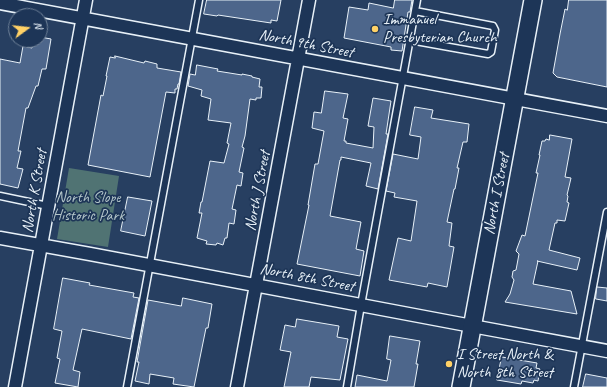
<!DOCTYPE html>
<style>
body{margin:0}
#map{position:relative;width:607px;height:387px;overflow:hidden;background:#273f61;font-family:Caveat,sans-serif}
canvas{display:block}
.north{position:absolute;left:8px;top:8px;width:40px;height:40px;box-sizing:border-box;background:#1d3557;border:1px solid #6e8097;border-radius:50%;rotate:75deg;font-size:11px;font-weight:700;line-height:16px;text-align:center;color:#e8f1f8}
.north::after{content:'';display:block;margin:auto;width:14px;height:18px;background:#ffd166;clip-path:polygon(50% 0,100% 100%,50% 72%,0 100%)}
</style>
<div id="map">
<canvas width="607" height="387"></canvas>
<div class="north">N</div>
</div>
<script>
const g = document.querySelector('canvas').getContext('2d');
g.lineJoin = 'round';
function paint(path, color) { g.fillStyle = color; g.fill(path, 'evenodd'); }
function strokePath(path, color, width, dash) { g.strokeStyle = color; g.lineWidth = width; g.lineCap = dash ? 'butt' : 'round'; g.setLineDash(dash || []); g.stroke(path); }
function drawText(font, color, halo, rows, align = 'center') {
  g.font = font + ' Caveat,sans-serif'; g.lineWidth = 3.5; g.setLineDash([]); g.textBaseline = 'middle'; g.strokeStyle = halo; g.fillStyle = color; for (const [text, x, y, turn = 0] of rows) {
    g.save(); g.translate(x, y); g.rotate((+turn || 0) * Math.PI / 180); g.textAlign = isNaN(turn) ? turn : align; if (halo) g.strokeText(text, 0, 0); g.fillText(text, 0, 0); g.restore();
  }
}
paint(new Path2D(`
 M69,168l50,8 -11,71 -51,-8z`), '#507373');
const building = new Path2D(`
 M207,0h74l-4,21 -6,-1v3l-53,-8 -1,1 -13,-2z
 M395,0h17l-2,12h-2l-6,39 -11,-1v-3l-47,-9 5,-31 19,3 1,-7 24,5z
 M569,0h38v87l-50,-10 -4,-4 7,-39 5,-25 2,1z
 M40,37l11,2 -5,30h-4l-4,17h-2l-8,22h-2l-8,43h3l-4,17 6,1 -5,19 -18,-4v-125l20,4 3,-17 9,2 1,-8h7z
 M115,56l29,7 1,-2 12,3v4l24,4 -2,12h-1l-1,5h-2v4l-9,-1 -16,85 -62,-12 13,-70 2,1 4,-20h-1l4,-19 5,1z
 M197,65l21,4 -1,2 25,4v-1l10,2v1l8,2 -1,8h3l-1,11h-5v2l-6,-1 -5,37 -3,11 2,1 -5,24 4,1 -2,13 -4,-1 -5,24 4,1 -2,14 -5,-1 -2,15h-2l-2,7 -6,-2 -1,2 -10,-1 1,-3 -10,-3 5,-25h-3l2,-11h1l8,-41 14,2 5,-19 -2,-1 4,-20 -23,-3 3,-21 -10,-3 1,-6 -14,-4 2,-12 5,1z
 M325,91l23,3 -5,24 5,1 -4,22h2v2l27,5 1,-21 -6,-1 5,-28 18,3 -5,33h2l-10,55 -12,-3 5,-23 -30,-6v3h-1l-10,56 31,6 -5,27 8,2 -4,25 -63,-12 12,-59h-1l7,-41h3l6,-33 -12,-3 2,-16 7,1z
 M415,107l18,3 -2,8 38,6 -2,18h-4l-6,26h2l-4,21h-1l-7,33 5,1 -3,23 5,1 -7,40 -19,-4 -1,4 -38,-7 9,-42 13,3 6,-40 -23,-4 1,-4 -9,-2 7,-37 25,5 3,-22 -11,-2z
 M550,135l22,4 -7,38 6,1 -4,17 1,1 -1,6 2,1 -4,18 -8,-1v3h-2l-6,27 31,8 -3,12 -40,-9h1l-5,23 38,7 6,23 -72,-12 5,-8 4,-14 -2,-3 1,-6 3,-1 3,-16 -3,-3 6,-16 3,1 13,-63h-2l4,-18h-1l3,-14h3l1,-2 3,1z
 M128,197l24,4 -7,35 -24,-5z
 M63,278l27,5 -1,2 45,8 -1,4 6,1 -8,41 -49,-10 -9,41 7,2 -2,15 -23,-4 5,-24 -3,-1 5,-27 -8,-2z
 M597,287l10,1v13l-11,-2z
 M183,298l29,6 -4,24h-2l-12,59 -21,-3 1,-6 -24,-4 -1,10 -14,-3 4,-19h-2l11,-62 33,6z
 M297,319l42,7 -2,11 11,2 -8,41 -29,-3 -2,10h-25l7,-35 -11,-2 5,-25 10,2z
 M390,336l30,5 -4,23h2l-4,23h-59l2,-12 30,6 4,-21 -4,-1z
 M502,357l35,6 -1,5 4,1 -2,12 -4,-1 -1,3 -11,-2 -1,3 -24,-4z
 M586,374l21,4v9h-24z`);
paint(building, '#4d668b');
strokePath(building, '#e8f1f8', 1);
const service = new Path2D(`
 M410,40l78,14 3,-2 4,-22 -2,-4 -78,-15
 M0,196l48,10
 M127,387l72,-387
 M347,387l14,-82 56,-305
 M574,387l33,-175`);
const minor = new Path2D(`
 M0,3l607,113
 M0,238l90,16 382,72 135,25
 M15,387l71,-387
 M237,387l72,-387`);
const secondary = new Path2D(`
 M461,387l72,-387`);
strokePath(service, '#e8f1f8', 9);
strokePath(minor, '#e8f1f8', 15);
strokePath(secondary, '#e8f1f8', 20);
strokePath(service, '#1d3557', 6);
strokePath(minor, '#1d3557', 12);
strokePath(secondary, '#1d3557', 17);
for (const [x, y, r, color] of [
 [375,29,4,"#ffd166"],
 [449,364,4,"#ffd166"]
]) { const dot = new Path2D(); dot.arc(x, y, r, 0, 2 * Math.PI); g.fillStyle = color; g.fill(dot); strokePath(dot, '#1d3557', 1.5); }
drawText('16px', '#e8f1f8', '#1d3557', [
 ["Immanuel",383,20],
 ["Presbyterian Church",383,38],
 ["I Street North &",457,355],
 ["North 8th Street",457,373]
], 'left');
drawText('16px', '#e8f1f8', '#1d3557', [
 ["North 9th Street",306,44,11],
 ["North K Street",35,191,-80],
 ["North J Street",258,191,-79],
 ["North I Street",497,194,-79],
 ["North 8th Street",307,278,11]
]);
drawText('16px', '#b3c5c9', '#1d3557', [
 ["North Slope",88,198],
 ["Historic Park",88,216]
]);
</script>
